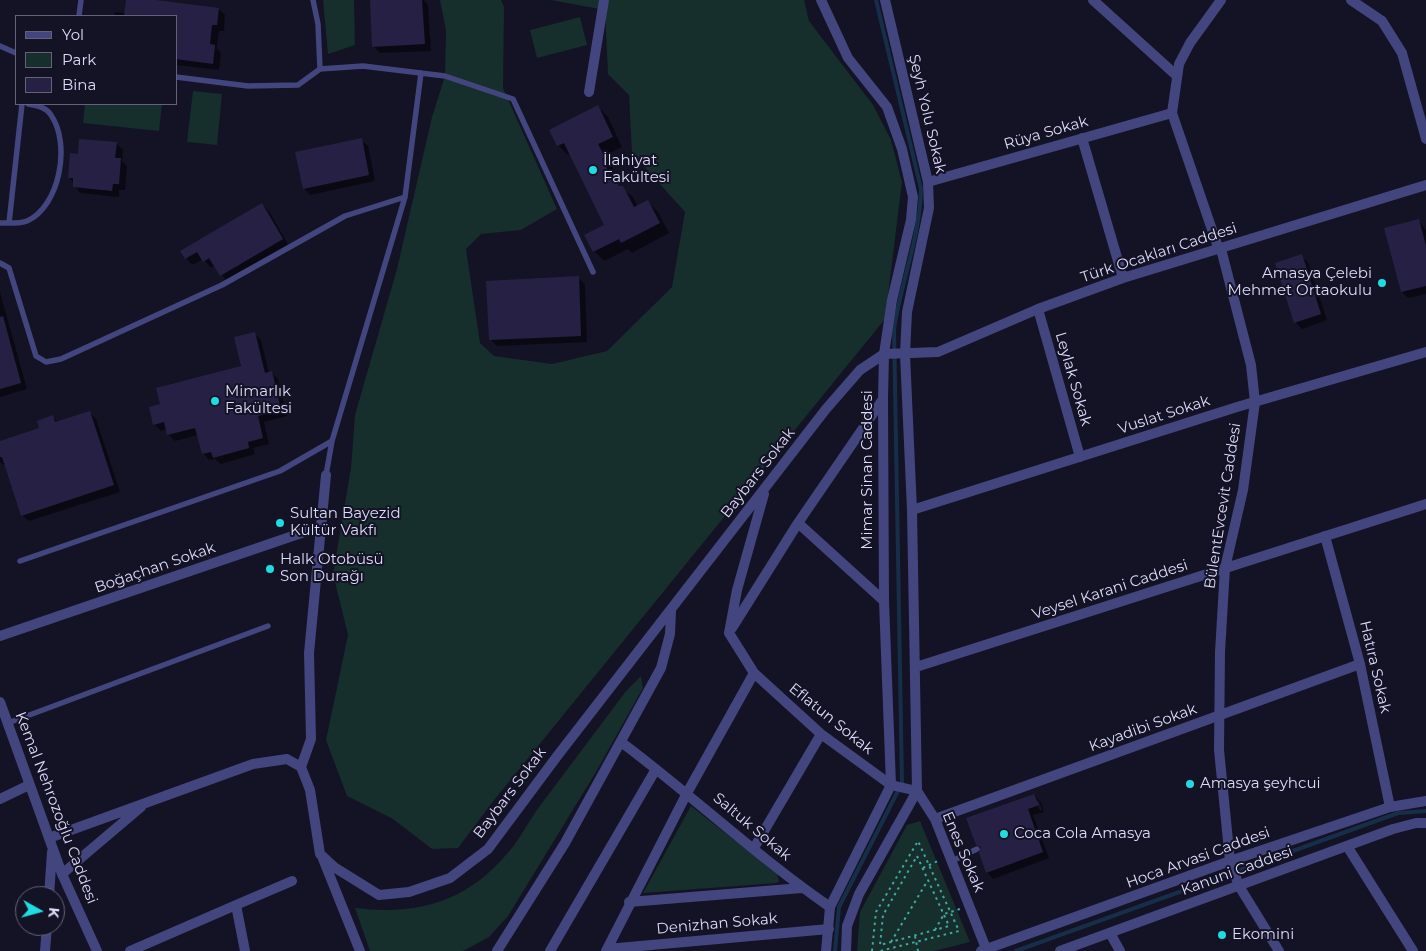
<!DOCTYPE html>
<meta charset="utf-8">
<style>
body{margin:0}
#map{position:relative;width:1426px;height:951px;overflow:hidden;background:#141225;font-family:Montserrat,sans-serif}
canvas{display:block}
.legend{position:absolute;left:15px;top:15px;width:162px;height:90px;box-sizing:border-box;background:#141225;border:1px solid #64627a;margin:0;padding:6px 9px;list-style:none;font-size:15px;color:#dddbfa}
.legend li{display:flex;align-items:center;gap:10px;height:25px}
.legend b{width:25px;border:1px solid #64627a}
.north{position:absolute;left:15px;top:886px;width:50px;height:50px;box-sizing:border-box;background:#141225;border:1px solid #64627a;border-radius:50%;rotate:97deg;font-size:14px;font-weight:700;line-height:20px;text-align:center;color:#dddbfa}
.north::after{content:'';display:block;margin:auto;width:18px;height:22px;background:#1fdbe2;clip-path:polygon(50% 0,100% 100%,50% 72%,0 100%)}
</style>
<div id="map">
<canvas width="1426" height="951"></canvas>
<ul class="legend">
<li><b style="height:6px;background:#43457e"></b>Yol</li>
<li><b style="height:14px;background:#162e2c"></b>Park</li>
<li><b style="height:14px;background:#262144"></b>Bina</li>
</ul>
<div class="north">K</div>
</div>
<script>
const g = document.querySelector('canvas').getContext('2d');
g.lineJoin = 'round';
function paint(path, color) { g.fillStyle = color; g.fill(path, 'evenodd'); }
function strokePath(path, color, width, dash) { g.strokeStyle = color; g.lineWidth = width; g.lineCap = dash ? 'butt' : 'round'; g.setLineDash(dash || []); g.stroke(path); }
function drawText(font, color, halo, rows, align = 'center') {
  g.font = font + ' Montserrat,sans-serif'; g.lineWidth = 4; g.setLineDash([]); g.textBaseline = 'middle'; g.strokeStyle = halo; g.fillStyle = color; for (const [text, x, y, turn = 0] of rows) {
    g.save(); g.translate(x, y); g.rotate((+turn || 0) * Math.PI / 180); g.textAlign = isNaN(turn) ? turn : align; if (halo) g.strokeText(text, 0, 0); g.fillText(text, 0, 0); g.restore();
  }
}
paint(new Path2D(`
 M323,0h31l1,45 -27,9z
 M440,0h61l3,7 -1,81 54,121 -36,21 -40,4 -15,15 14,94 14,13 58,8 55,-13 65,-64 13,-75 -53,-59 -3,-58 -21,-21 -3,-64 -54,-10h253l5,21 64,84 18,35 11,42 -17,137 -390,480 -37,49 -26,1 -39,-30 -46,-23 -21,-56 22,-105 -15,-61 18,-106 4,-53 42,-146 35,-152 13,-41 1,-45z
 M580,17l7,28 -50,13 -7,-28z
 M193,91l29,3 -5,51 -30,-3z
 M85,104h77l-3,27 -76,-8z
 M641,676l2,12 -47,84 -88,144 -19,21 -26,14h-93l-15,-43c67,8 117,-8 160,-64 9,-13 17,-28 27,-41 28,-37 56,-75 84,-112z
 M691,806l86,68 2,7 -2,2 -134,10z
 M920,821l50,121 -36,9h-77l3,-39 47,-87z`), '#162e2c');
paint(new Path2D(`
 M128,0h18l73,9 6,6 -1,16h-5l-2,17 4,5 -2,17 -43,-5v-49h-62l1,-4 11,1z
 M371,0h53l4,5 3,46 -51,2 -7,-7z
 M598,107l10,10 14,30 -14,7 12,33 13,10 5,10 10,-5 10,10 11,21 -37,20 -4,-4 -24,12 -10,-10 12,-26 -35,-71 -3,1 -10,-10z
 M361,140l7,6 7,35 -65,14 -6,-7z
 M116,143l7,7 -1,11 5,5 -2,24h-6v7l-39,-4 -11,-16 10,-22z
 M262,204l7,7 20,35 -62,36 -12,-17 -4,3 -8,-9 -11,6 -6,-7z
 M1419,221l7,9v64l-18,4 -6,-6 -16,-63z
 M1301,256l7,6 19,58 -25,9 -7,-7z
 M578,278l7,6 2,58 -90,4 -7,-7z
 M0,292l27,97 -27,8z
 M254,333l7,7 8,33h3l6,6 9,37 -23,6 5,22 -16,4 2,6 -34,10 -6,-5 -6,1 -6,-7 -5,-18 -23,6 -7,-7 -1,-5 -6,2 -7,-7 8,-19 81,-38z
 M90,413l6,6 24,73 -91,29 -7,-6 -16,-51 -3,1 -3,-3v-19l41,-14 12,-12 6,6z
 M1034,795l7,7 3,10 -11,3 16,43 -56,21 -6,-7 -5,-23 -5,-5zM1036,801h3l3,9 -2,1z`), '#0007');
strokePath(new Path2D(`
 M835,951l4,-44 63,-124 -8,-454c7,-47 26,-92 27,-140l-45,-189
 M1016,951l382,-138 28,-2`), '#172e49', 4);
paint(new Path2D(`
 M126,0h30l63,8 -2,17h-5l-2,19 5,1 -2,19 -37,-5v-43h-52z
 M370,0h52l3,44 -53,3z
 M598,105l15,32 -15,7 7,13 -3,2 12,24 3,-1 2,4h4l11,21 14,-7 12,23 -39,20 -2,-4 -26,13 -9,-17 20,-10 -40,-82 -7,3 -8,-16z
 M362,138l7,37 -66,14 -8,-37z
 M79,139l38,3 -2,16h6l-2,26h-6l-1,7 -39,-4v-9h-5l2,-25 8,1z
 M262,203l21,36 -63,37 -11,-18 -6,4 -6,-10 -12,7 -5,-8z
 M1419,219l7,27v40l-25,6 -17,-64z
 M1302,254l19,60 -27,9 -19,-60z
 M579,276l2,60 -92,4 -3,-59z
 M3,316l18,67 -21,6v-72z
 M255,332l10,41 7,-2 9,39 -23,6 5,22 -15,4 1,6 -36,10 -2,-6 -9,2 -7,-26 -28,7 -3,-13 -11,3 -4,-18 11,-3 -4,-16 85,-22 -7,-29z
 M90,411l24,74 -93,31 -19,-59h-2v-16l39,-13 -2,-7 16,-6 2,7z
 M1034,794l5,11 -11,4 15,43 -57,21 -7,-20 2,-6 -5,-2 -10,-27z`), '#262144');
strokePath(new Path2D(`
 M917,856l32,70 -69,19 3,-30z
 M923,868l17,-8
 M935,930l9,-16 16,-5
 M915,936l3,15
 M891,942l37,-62
 M872,951l4,-39 42,-71 41,90 -79,20`), '#3faa9d', 2, [2.5, 4]);
strokePath(new Path2D(`
 M313,0l5,24 2,45
 M79,16l2,-16
 M0,46l16,7
 M176,77l72,9 50,-1 22,-16 43,-3 82,10 68,23 80,173
 M0,223c8,0 20,1 27,-2 33,-15 44,-77 24,-106 -5,-8 -14,-9 -23,-11
 M9,223l13,-119
 M0,263l9,5 27,88 10,6 15,-3 161,-74 123,-69 60,-19
 M326,475l6,-34
 M20,561l260,-90 52,-30 73,-244 16,-124
 M8,723l260,-97
 M952,861l25,-12`), '#43457e', 5.5);
strokePath(new Path2D(`
 M885,0l43,182 1,26 -22,104 -2,42
 M1093,0l84,76
 M1351,0l31,21 20,32 24,86
 M589,92l15,-92
 M1082,138l41,140
 M928,182l244,-69
 M1038,309l42,148
 M912,510l325,-103 189,-55
 M798,523l86,78
 M1325,536l35,128 30,143
 M732,628l66,-105 85,-124
 M0,636l319,-109
 M754,673l67,61 70,51 26,6 18,28 52,132
 M621,742c71,53 136,115 209,165
 M301,767l10,-28 -2,-86 17,-178
 M0,799l29,-14
 M935,819l425,-155
 M49,838l204,-74 34,-5 14,8 9,23 10,64 14,13 45,28 30,-3 41,-14 38,-29 70,-94 268,-346 34,-39 24,-16 54,-2 100,-43 85,-31 303,-93
 M1347,846l66,105
 M754,848l67,-114
 M323,859l37,92
 M1230,861l9,25
 M62,874l79,-67
 M629,902l173,-14
 M236,905l56,-24
 M1110,933l10,18
 M607,949l222,-20
 M130,951l106,-46 9,46
 M497,951l68,-108 96,-175 9,-34 1,-23
 M550,951l106,-182
 M606,951l81,-158 67,-120 -25,-40 8,-43 27,-96`), '#43457e', 10);
strokePath(new Path2D(`
 M821,0l27,58 39,49 15,42 11,48 -2,23 -19,80 -8,54 -1,45 1,202 7,184 -61,122 -4,44
 M1221,249l30,116 4,37 -12,88 -18,78 -5,84 -1,98 11,111
 M1219,250l-47,-137 7,-49 11,-21 31,-43
 M916,667l510,-163
 M0,702l62,172 35,77
 M1239,886l40,65
 M49,896l3,-44
 M45,951l2,-25
 M846,951l1,-25 12,-32 58,-103 -5,-281 -7,-156
 M981,951l249,-90 160,-54 36,-6
 M1060,951l333,-122 23,-6h10`), '#43457e', 10);
for (const [x, y, r, color] of [
 [593,170,5,"#1fdbe2"],
 [1382,283,5,"#1fdbe2"],
 [215,401,5,"#1fdbe2"],
 [280,523,5,"#1fdbe2"],
 [270,569,5,"#1fdbe2"],
 [1190,784,5,"#1fdbe2"],
 [1004,834,5,"#1fdbe2"],
 [1222,935,5,"#1fdbe2"]
]) { const dot = new Path2D(); dot.arc(x, y, r, 0, 2 * Math.PI); g.fillStyle = color; g.fill(dot); strokePath(dot, '#141225', 2); }
drawText('15px', '#dddbfa', '#141225', [
 ["Şeyh Yolu Sokak",927,114,77],
 ["Rüya Sokak",1046,133,-16],
 ["Türk Ocakları Caddesi",1159,253,-18],
 ["Leylak Sokak",1073,379,74],
 ["Vuslat Sokak",1164,415,-18],
 ["Mimar Sinan Caddesi",868,470,-90],
 ["Baybars Sokak",758,473,-52],
 ["BülentEvcevit Caddesi",1223,506,-81],
 ["Boğaçhan Sokak",155,568,-19],
 ["Veysel Karani Caddesi",1110,590,-18],
 ["Hatıra Sokak",1375,667,77],
 ["Eflatun Sokak",831,719,39],
 ["Kayadibi Sokak",1143,728,-20],
 ["Baybars Sokak",510,793,-53],
 ["Kemal Nehrozoğlu Caddesi",56,808,69],
 ["Saltuk Sokak",752,827,40],
 ["Enes Sokak",963,852,67],
 ["Hoca Arvasi Caddesi",1198,858,-20],
 ["Kanuni Caddesi",1237,871,-20],
 ["Denizhan Sokak",717,924,-5]
]);
drawText('15px', '#dddbfa', '#141225', [
 ["İlahiyat",603,161],
 ["Fakültesi",603,178],
 ["Amasya Çelebi",1372,274,"right"],
 ["Mehmet Ortaokulu",1372,291,"right"],
 ["Mimarlık",225,392],
 ["Fakültesi",225,409],
 ["Sultan Bayezid",290,514],
 ["Kültür Vakfı",290,531],
 ["Halk Otobüsü",280,560],
 ["Son Durağı",280,577],
 ["Amasya şeyhcui",1200,784],
 ["Coca Cola Amasya",1014,834],
 ["Ekomini",1232,935]
], 'left');
</script>
